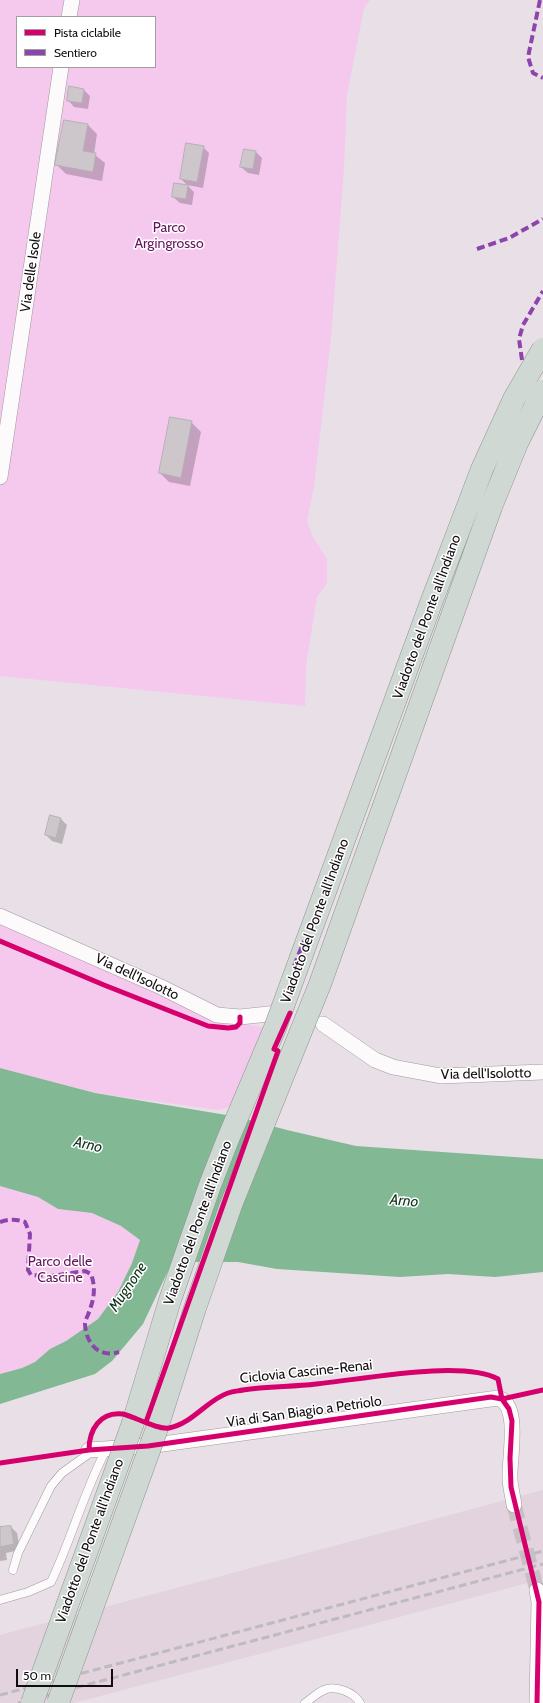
<!DOCTYPE html>
<style>
body{margin:0}
#map{position:relative;width:543px;height:1703px;overflow:hidden;background:#e8e0e6;font-family:Cabin,sans-serif}
canvas{display:block}
.legend{position:absolute;left:16px;top:16px;width:140px;height:52px;box-sizing:border-box;background:#fff;border:1px solid #a09e9f;margin:0;padding:5px 7px;list-style:none;font-size:12px;color:#110c10}
.legend li{display:flex;align-items:center;gap:8px;height:20px}
.legend b{width:20px;border:1px solid #a09e9f}
.scale{position:absolute;left:16px;top:1669px;width:97px;height:18px;box-sizing:border-box;border:2px solid #110c10;border-top:0;padding-left:5px;font-size:12px;line-height:14px;white-space:nowrap;color:#110c10;-webkit-text-stroke:3px #fff;paint-order:stroke}
</style>
<div id="map">
<canvas width="543" height="1703"></canvas>
<ul class="legend">
<li><b style="height:5px;background:#d6006c"></b>Pista ciclabile</li>
<li><b style="height:5px;background:#8e44ad"></b>Sentiero</li>
</ul>
<div class="scale">50 m</div>
</div>
<script>
const g = document.querySelector('canvas').getContext('2d');
g.lineJoin = 'round';
function paint(path, color) { g.fillStyle = color; g.fill(path, 'evenodd'); }
function strokePath(path, color, width, dash) { g.strokeStyle = color; g.lineWidth = width; g.lineCap = dash ? 'butt' : 'round'; g.setLineDash(dash || []); g.stroke(path); }
function drawText(font, color, halo, rows, align = 'center') {
  g.font = font + ' Cabin,sans-serif'; g.lineWidth = 3; g.setLineDash([]); g.textBaseline = 'middle'; g.strokeStyle = halo; g.fillStyle = color; for (const [text, x, y, turn = 0] of rows) {
    g.save(); g.translate(x, y); g.rotate((+turn || 0) * Math.PI / 180); g.textAlign = isNaN(turn) ? turn : align; if (halo) g.strokeText(text, 0, 0); g.fillText(text, 0, 0); g.restore();
  }
}
paint(new Path2D(`
 M543,1490v89l-469,124h-74v-68z`), '#e2d3df');
paint(new Path2D(`
 M0,0h370l-6,8 -17,87 -3,74 -13,169 -17,149 -7,34 6,16 14,22v24l-10,14 -11,68 -1,41 -305,-30zM17,17h138v50h-138z
 M0,924l217,94 49,10 -36,79 -12,3 -123,-17 -95,-25z
 M0,1186l38,11 20,12 34,4 29,13 19,14 -8,23 -14,29 -20,27 -32,22 -16,8 -15,13 -13,6 -22,6z`), '#f4c9ed');
paint(new Path2D(`
 M0,1068l95,25 143,24 49,13 69,16 187,13v113l-48,5 -47,-3 -48,3 -123,-8 -39,-7h-51l-18,7 -26,55 -31,37 -17,13 -95,30v-30l22,-6 13,-6 15,-13 16,-8 32,-22 20,-27 14,-29 8,-23 -19,-14 -29,-13 -34,-4 -20,-12 -38,-11z`), '#82b894');
paint(new Path2D(`
 M84,90l6,6 -2,13 -14,-2 -6,-7z
 M64,121l24,4 9,9 -3,20 11,9 -3,18 -36,-7 -9,-9z
 M203,147l6,6 -6,35 -16,-3 -6,-6z
 M256,152l6,6 -3,17 -11,-2 -7,-6z
 M188,186l6,6 -2,13 -12,-2 -7,-6z
 M191,422l10,10 -11,54 -21,-4 -9,-9z
 M51,816l10,3 6,6 -5,19 -10,-3 -6,-6z
 M11,1527l6,6 3,17 -14,3 1,7 -7,1v-33z`), '#0003');
const building = new Path2D(`
 M69,86l15,3 -2,14 -15,-2z
 M64,120l24,4 -5,27 13,2 -3,19 -38,-7z
 M186,143l18,3 -7,36 -17,-3z
 M244,149l12,2 -3,18 -13,-2z
 M174,183l14,2 -2,14 -14,-2z
 M170,417l22,4 -11,57 -22,-5z
 M50,815l11,3 -5,20 -11,-3z
 M11,1526l3,18 -14,3v-20z`);
paint(building, '#cdc7cc');
strokePath(building, '#b6b0b4', 1);
strokePath(new Path2D(`
 M514,1505l23,85`), '#c8c0c6', 15, [15, 8]);
const service = new Path2D(`
 M13,1570l5,-17 33,-67 11,-13 32,-23
 M0,1600l28,-8 23,-10c21,-44 33,-91 56,-134
 M305,1703c6,-4 12,-10 19,-13 11,-5 30,2 36,13`);
const minor = new Path2D(`
 M69,17l3,-17
 M0,477l61,-410
 M0,916l161,71 56,28 23,2 38,-4
 M323,1024l52,36 18,7 48,9 102,-4
 M89,1450l59,-4 350,-48c23,6 11,61 12,80 0,9 3,18 4,27
 M537,1703l2,-101 -2,-12`);
strokePath(service, '#9f999e', 9);
strokePath(minor, '#9f999e', 16);
strokePath(service, '#fcfafb', 8);
strokePath(minor, '#fcfafb', 15);
strokePath(new Path2D(`
 M0,1695l543,-144
 M18,1703l525,-139`), '#bdbbbc', 3, [8, 4]);
const trunkBridge = new Path2D(`
 M32,1703l101,-280 37,-123 40,-115 18,-46 47,-111 156,-425 51,-134 32,-70 29,-50
 M58,1703l98,-272 39,-123 36,-103 89,-221 171,-477 26,-64 26,-52`);
strokePath(trunkBridge, '#8d9590', 23, []);
strokePath(trunkBridge, '#cfd8d2', 22);
strokePath(new Path2D(`
 M540,0l-12,57 5,16 10,5
 M477,249l32,-11 34,-19
 M522,360l-3,-21 4,-14 20,-34
 M294,966l10,-25
 M0,1222c9,-3 16,-3 25,0l5,12 -2,36 3,5 20,1 34,-5 6,3c5,14 3,25 -2,38 -1,4 -4,8 -4,12 1,20 14,34 34,28`), '#8e44ad', 4, [8, 4]);
strokePath(new Path2D(`
 M0,941l104,44 104,41 20,2 8,-1 4,-4v-6
 M146,1422l132,-371 -4,-2 16,-36
 M89,1450c0,-20 11,-39 34,-36 12,3 35,16 46,14 23,-4 38,-28 59,-35 5,-2 11,-2 15,-3 24,-4 49,-3 73,-6 43,-4 146,-25 182,-5l4,20 41,-9
 M0,1463l89,-13 59,-4 343,-49 11,2 7,10 3,12 -2,37 1,29 28,115 -2,101`), '#d6006c', 5);
drawText('14px', '#66125e', '#fff', [
 ["Parco",169,228],
 ["Argingrosso",169,244],
 ["Parco delle",60,1262],
 ["Cascine",60,1278]
]);
drawText('14px', '#110c10', '#fff', [
 ["Via delle Isole",31,272,-82],
 ["Viadotto del Ponte all'Indiano",427,617,-70],
 ["Viadotto del Ponte all'Indiano",315,921,-70],
 ["Via dell'Isolotto",137,977,25],
 ["Via dell'Isolotto",486,1074,-1],
 ["Viadotto del Ponte all'Indiano",198,1223,-70],
 ["Ciclovia Cascine-Renai",306,1372,-6],
 ["Via di San Biagio a Petriolo",304,1412,-8],
 ["Viadotto del Ponte all'Indiano",90,1541,-70]
]);
drawText('italic 15px', '#0f331c', '#fff', [
 ["Arno",88,1145,12],
 ["Arno",404,1201,5],
 ["Mugnone",128,1287,-56]
]);
</script>
